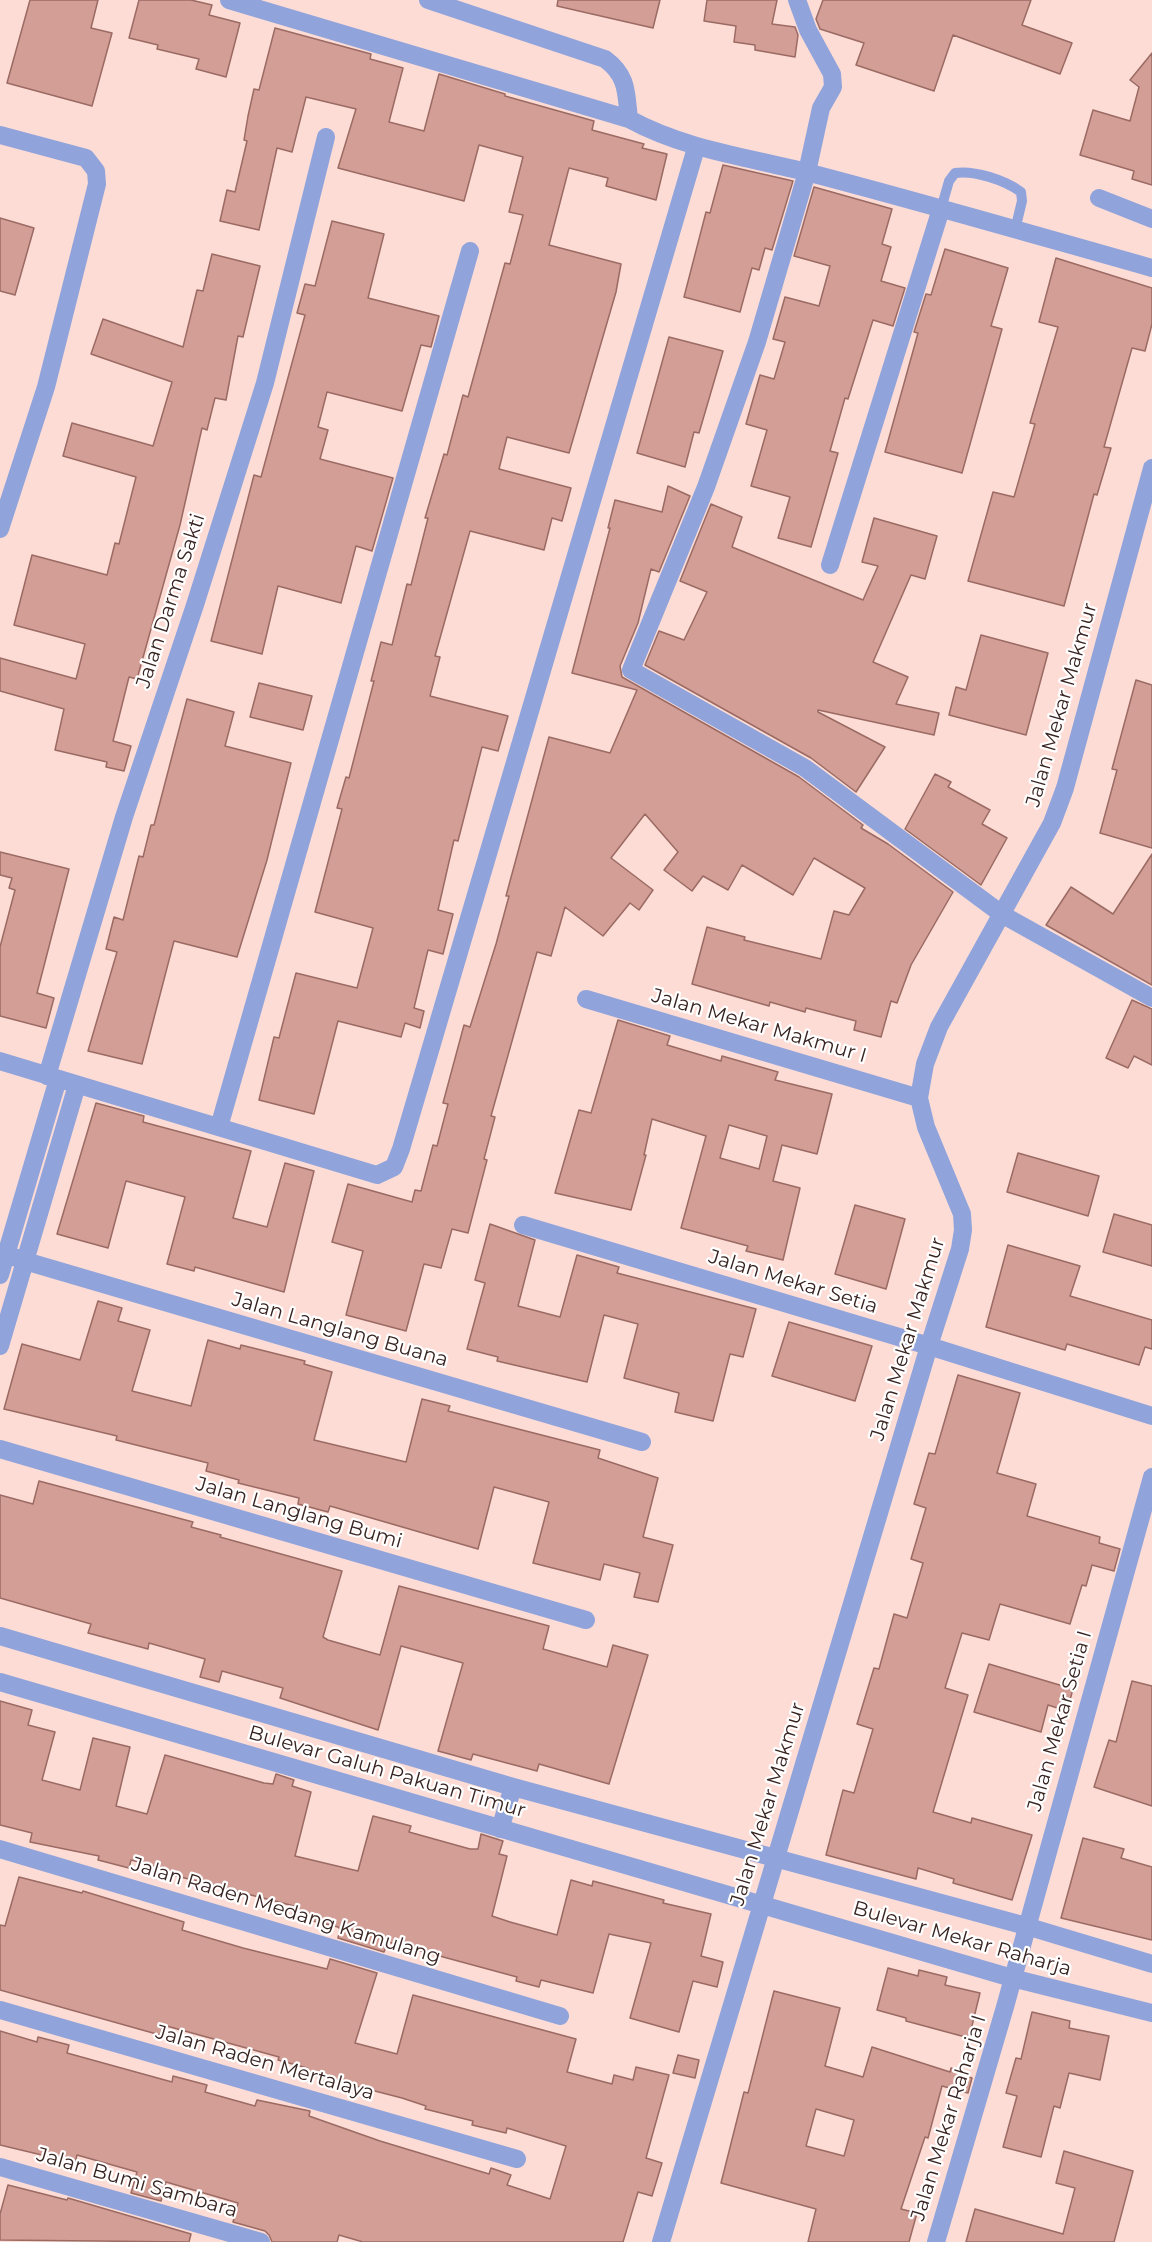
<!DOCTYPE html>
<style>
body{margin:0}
canvas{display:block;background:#fddcd6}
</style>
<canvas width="1152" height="2242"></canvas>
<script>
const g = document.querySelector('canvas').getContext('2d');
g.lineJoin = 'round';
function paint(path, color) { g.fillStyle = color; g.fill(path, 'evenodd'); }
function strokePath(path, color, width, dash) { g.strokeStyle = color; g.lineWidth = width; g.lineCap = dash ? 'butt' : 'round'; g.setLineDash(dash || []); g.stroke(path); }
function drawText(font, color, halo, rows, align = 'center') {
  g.font = font + ' Montserrat,sans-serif'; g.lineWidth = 4.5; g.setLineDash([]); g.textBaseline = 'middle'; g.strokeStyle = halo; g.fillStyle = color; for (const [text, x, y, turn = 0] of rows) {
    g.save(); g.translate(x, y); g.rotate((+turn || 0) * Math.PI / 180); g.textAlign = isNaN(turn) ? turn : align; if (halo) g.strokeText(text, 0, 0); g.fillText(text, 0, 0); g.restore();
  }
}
const building = new Path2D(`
 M30,0h68l-7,28 21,5 -20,73 -85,-23z
 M139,0h52l21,5 -3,10 31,8 -14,54 -30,-8 3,-10 -42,-10 1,-4 -29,-7z
 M558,0h102l-7,28 -96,-22z
 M707,0h70l-5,24 23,3 3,8 -3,22 -40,-7v-5l-21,-3 2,-16 -32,-5z
 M823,0h208l-9,25 50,18 -12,31 -107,-39 -19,56 -78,-26 8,-22 -44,-14 -4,-10z
 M275,28l96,26 -1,5 33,9 -14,54 35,9 15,-57 66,20v2l89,25 -2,9 52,14 -2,4 25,6 -11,46 -50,-14 2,-8 -39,-10 -20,77 72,19 -5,28 -47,161 -62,-16 -8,32 72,19 -9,33 -10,-3 -8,32 -74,-19 -35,125 5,1 -10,39 78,20 -10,35 -16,-4 -24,94 -4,-1 -16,70 15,4 -10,40 -15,-4 -14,58 10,3 -4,17 -15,-5 -4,14 -63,-16 -24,93 -55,-14 15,-63 5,1 17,-65 61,15 16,-60 -58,-16 27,-103 -5,-1 9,-31 3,1 25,-97h-3l10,-39 11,3 15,-61 4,1 17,-67h-3l19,-64 3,1 16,-60 5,2 37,-134 5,1 13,-49 -14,-3 14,-55 -44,-12 -15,56 -126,-33 18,-59 -50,-12 -14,55 -15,-4 -18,82 -39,-9 7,-31 8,2 12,-51 -3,-1 4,-24 6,-27 5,1z
 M1152,53v132l-20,-6 2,-8 -54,-16 13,-45 37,11 9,-34 -9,-7z
 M723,165l70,16 -21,69 -7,-2 -6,22 -7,-2 -12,44 -56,-15 22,-85 4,1z
 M814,187l78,22 -10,35 9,3 -10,34 24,7 -12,38 -20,-6 -25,79 -3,-1 -15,53 8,2 -27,94 -33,-9 12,-41 -39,-11 16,-56 -21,-6 14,-49 14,4 11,-37 -12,-3 12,-42 34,9 11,-40 -36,-10z
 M0,218l34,10 -19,67 -15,-4z
 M332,221l52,13 -16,64 71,18 -8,31 -10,-2 -19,66 -75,-19 -9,35 10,3 -8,29 73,19 -21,73 -16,-5 -15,57 -63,-17 -16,68 -51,-13 43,-166 7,2 44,-162 -8,-2 8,-29 10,2z
 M945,249l63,19 -17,58 11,3 -40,144 -77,-21 33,-119 -4,-1 12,-38 5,1z
 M212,254l48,12 -17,71 -5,-1 -12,64 -11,-2 -8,32 -5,-2 -22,97 -43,154 -8,-2 -16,64 18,5 -7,25 -18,-4 1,-5 -52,-12 9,-41 -64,-18v-33l76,21 9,-35 -71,-19 18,-70 75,20 8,-32 4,1 17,-67 -73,-21 9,-33 81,23 19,-64 -81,-28 12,-35 80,28 14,-57 6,1z
 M1056,258l96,30v36l-7,27 -13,-3 -28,99 7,1 -14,47 -3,-1 -30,112 -96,-25 25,-89 21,5 21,-73 -5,-1 28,-96 -19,-5z
 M669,337l54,14 -24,82 -5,-1 -9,35 -48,-14z
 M668,486l22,10 -31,76 -8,-3 -13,54 -18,43 2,11 177,100 64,48 -2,3 27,16 65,48 -42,73 -14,38 -6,-2 -10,36 -27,-7 2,-9 -50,-13 -1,4 -35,-10 -1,4 -77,-22 15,-57 38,10 -1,3 77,19 13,-48 15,4 16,-27 -51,-30 -21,37 -51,-30 -14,25 -25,-14 -11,15 -28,-21 14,-18 -33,-38 -34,44 42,32 -14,20 -9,-7 -27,33 -38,-29 -14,49 -14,-4 -46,164 4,1 -11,42 3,1 -19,73 -16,-4 -11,39 -17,-4 -18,67 -60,-16 17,-64 -31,-9 16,-58 64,18 3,-12 6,1 12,-46 4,1 11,-42 -5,-1 21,-78 6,2 26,-83 13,-48h-3l43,-159 61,16 27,-63 -65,-17 38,-145h-2l7,-28 47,12z
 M711,504l31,13 -10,30 131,53 15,-34 -16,-4 12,-44 63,18 -12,43 -14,-4 -38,87 35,15 -12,27 43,9 -5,22 -116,-25v2l67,35 -29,45 -45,-34 -166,-93 14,-34 25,9 23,-48 -27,-11z
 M981,635l67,18 -22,82 -77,-20 7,-28 10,3z
 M1136,680l16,5v163l-52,-15 17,-63 -5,-1z
 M259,683l53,13 -9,34 -53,-13z
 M187,699l47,13 -9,34 66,17 -24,97 -30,97 -63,-16 -32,123 -54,-13 29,-99 -11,-3 8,-32 9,3 16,-64 4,1 8,-32h3z
 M935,774l16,8 -3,5 42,23 -8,14 25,14 -26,47 -76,-56z
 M0,852l69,17 -32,124 17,5 -8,30 -46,-12v-69l15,-57 -6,-2 3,-10 -12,-3z
 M1152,854v131l-106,-60 25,-38 42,27z
 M1132,1000l20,9v56l-18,-9 -6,12 -22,-10z
 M618,1020l52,16 -3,9 54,16 1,-5 56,16 -3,8 57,14 -15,60 -35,-9 -9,36 27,7 -17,72 -37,-9 2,-5 -67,-18 25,-92 -54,-17 -8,36h2l-15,55 -76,-17 24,-83 12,3zM729,1125l38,11 -8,33 -39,-11z
 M96,1103l48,13 -1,6 108,29 -18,67 34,9 18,-64 29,8 -30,121 -89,-25 -1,4 -27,-7 18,-67 -59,-16 -18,67 -51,-14z
 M1018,1153l81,23 -11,40 -81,-24z
 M855,1205l50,14 -19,70 -51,-15z
 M1114,1214l38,11v41l-49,-14z
 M490,1224l45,16 -17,66 42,11 17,-62 42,12 -2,6 139,36 -13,48 -13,-3 -17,67 -38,-9 4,-19 -55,-15 14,-54 -34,-9 -17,67 -90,-21 1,-4 -31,-8 18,-66 -10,-3z
 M1008,1245l72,21 -10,30 82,24v29l-7,-2 -6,18 -72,-21 -2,6 -79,-23z
 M98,1301l24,7 -4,13 32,9 -18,61 59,15 17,-66 32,9 1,-4 64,16 -1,3 28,8 -18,68 92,22 16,-63 28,7 -2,5 152,39 -2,8 60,20 -15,59 30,8 -15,57 -24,-5 6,-24 -36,-9 -4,16 -67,-17 16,-61 -55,-15 -16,62 -148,-43 -2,6 -30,-8 1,-6 -61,-15 1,-3 -33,-9 2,-8 -92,-23 1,-4 -113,-27 18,-65 58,16z
 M789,1322l83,24 -17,55 -83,-25z
 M958,1375l62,18 -23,80 39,11 -9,32 73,21 -1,6 21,6 -6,22 -22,-6 -6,21 -4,-1 -12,39 -70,-20 -11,36 -27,-7 -17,55 23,7 -35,117 38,11 1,-5 60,17 -20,65 -59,-17 1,-4 -36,-11 -2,11 -90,-24 17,-65 11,3 19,-64 -16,-5 17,-56 5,1 15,-55 13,4 16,-55 -12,-4 15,-51 -12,-4 15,-51 6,1z
 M39,1481l154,41 -2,5 30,8 -1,2 122,34 -19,66 5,3 52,15 19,-69 150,40 -6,23 64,18 6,-22 35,10 -39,129 -70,-20 -2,7 -64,-17 -2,6 -33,-9 25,-88 -62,-17 -23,84 -98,-32 3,-10 -61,-17 -3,11 -19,-5 5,-18 -56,-16 -1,6 -60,-16 3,-9 -91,-26v-103l33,9z
 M989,1664l84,25 -6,22 -19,-6 -7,27 -67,-20z
 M1132,1681l20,5v120l-58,-19 15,-47 7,2z
 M0,1701l32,9 -4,15 27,7 -13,48 38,10 13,-52 37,9 -14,59 31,8 18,-59 99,28 9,1 3,-10 18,6 -2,6 19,6 -16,64 63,15 15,-55 38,10 -2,6 61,17h8l3,-15 22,7 -4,13 8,2 -15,60 18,6 47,13 14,-55 21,6 1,-5 71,19 -1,3 48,11 -10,42 22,6 -6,25 -24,-6 -14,51 -49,-14 21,-75 -42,-9 -16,59 -52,-13 -2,7 -23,-6 1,-4 -129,-35 -4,10 -46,-14 2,-9 -2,-2 -46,-11 2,-10 -129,-33 1,-4 -35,-9 -2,8 -31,-8 1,-4 -69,-14 2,-9 -32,-8z
 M1083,1838l41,11 -3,9 31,9v73l-91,-22z
 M19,1877l63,16 1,-2 101,31 -2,8 61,18 84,21 3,-10 47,14 -22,70 42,11 16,-59 163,44 -9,33 45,12 2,-9 19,5 3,-13 33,8 -23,83 16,5 -10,33 -14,-4 -15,50h-260l-24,-7 -2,7h-65l-3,-7 -4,-4 -32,-9 5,-19 -72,-21 -5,19 -30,-8 6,-21 -60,-17 -2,8 -75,-18v-114l37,11 1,-5 31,8 -2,8 105,29 1,-6 34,9 -2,7 50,14 2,-6 53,11 -1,5 71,25 109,33 2,-6 20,7 -4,10 43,14 16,-53 -59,-18 -1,5 -34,-8 1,-4 -48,-12 1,-3 -24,-8 -97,-25 2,-5 -29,-8 1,-3 -116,-32 -3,10 -160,-45v-65l5,1z
 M888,1968l30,8 1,-6 28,7 -2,8 35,8 -11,45 -63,-17v-3l-29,-8z
 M774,1991l66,17 -15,58 38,11 9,-30 78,25 1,-4 19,5 -1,4 3,1 -4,15 -26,-7 -14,52 -3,-1 -24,72 16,4 -8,29h-101l8,-33 -95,-26 23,-91 4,1zM816,2109l38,11 -10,36 -38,-10z
 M1032,2012l38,9 -1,7 40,8 -9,44 -31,-7 -9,35 -6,-2 -13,51 -38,-10 14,-51 -11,-3 10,-35 5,1z
 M678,2055l21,5 -4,18 -22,-5z
 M1064,2151l69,20 -19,71h-148l9,-33 88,25 12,-46 -19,-5z
 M8,2185l59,15 1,-2 123,36 -2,8 -189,-2v-26z`);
paint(building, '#d29e96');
strokePath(building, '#9b6b63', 1.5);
strokePath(new Path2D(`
 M941,209l8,-28 6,-8c19,-3 50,7 66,19l1,9 -7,29`), '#90a4db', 10);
strokePath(new Path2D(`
 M229,0l400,119c57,31 119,38 181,54 115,30 228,63 342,95
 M428,0l177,59c23,17 21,34 24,60
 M797,0l11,30 24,44 1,13 -12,21 -14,64 -50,170 -51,145 -75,183 174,98 198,147 149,83
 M0,135l86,23 10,13 1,13 -51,203 -46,142
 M1099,198l53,21
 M830,565l111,-356
 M586,999l333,99
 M0,1061l377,114 17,-8 7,-18 295,-1001
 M47,1076l77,-259 71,-212 70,-222 61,-246
 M219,1127l251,-876
 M523,1225l406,121 223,70
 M0,1252l25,9 617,181
 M0,1275l58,-196
 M0,1346l77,-261
 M0,1449l586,171
 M0,1636l513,151 513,139 126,38
 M0,1682l1012,296 140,35
 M500,1829l13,-42
 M0,1849l560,167
 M0,2010l517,149
 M0,2167l261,75
 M661,2242l268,-896 31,-97 3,-19 -1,-16 -36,-87 -7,-29 6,-34 14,-37 113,-204 13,-35 87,-320
 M936,2242l69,-235 147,-530`), '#90a4db', 18);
drawText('20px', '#382421', '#fff', [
 ["Jalan Darma Sakti",171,601,-72],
 ["Jalan Mekar Makmur",1062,705,-74],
 ["Jalan Mekar Makmur I",759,1026,16],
 ["Jalan Mekar Setia",793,1282,17],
 ["Jalan Langlang Buana",340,1330,16],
 ["Jalan Mekar Makmur",908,1339,-73],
 ["Jalan Langlang Bumi",299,1513,16],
 ["Jalan Mekar Setia I",1060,1721,-74],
 ["Bulevar Galuh Pakuan Timur",387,1772,16],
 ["Jalan Mekar Makmur",768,1804,-73],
 ["Jalan Raden Medang Kamulang",286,1911,17],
 ["Bulevar Mekar Raharja",962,1939,16],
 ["Jalan Raden Mertalaya",265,2063,16],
 ["Jalan Mekar Raharja I",949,2118,-73],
 ["Jalan Bumi Sambara",137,2183,16]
]);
</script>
